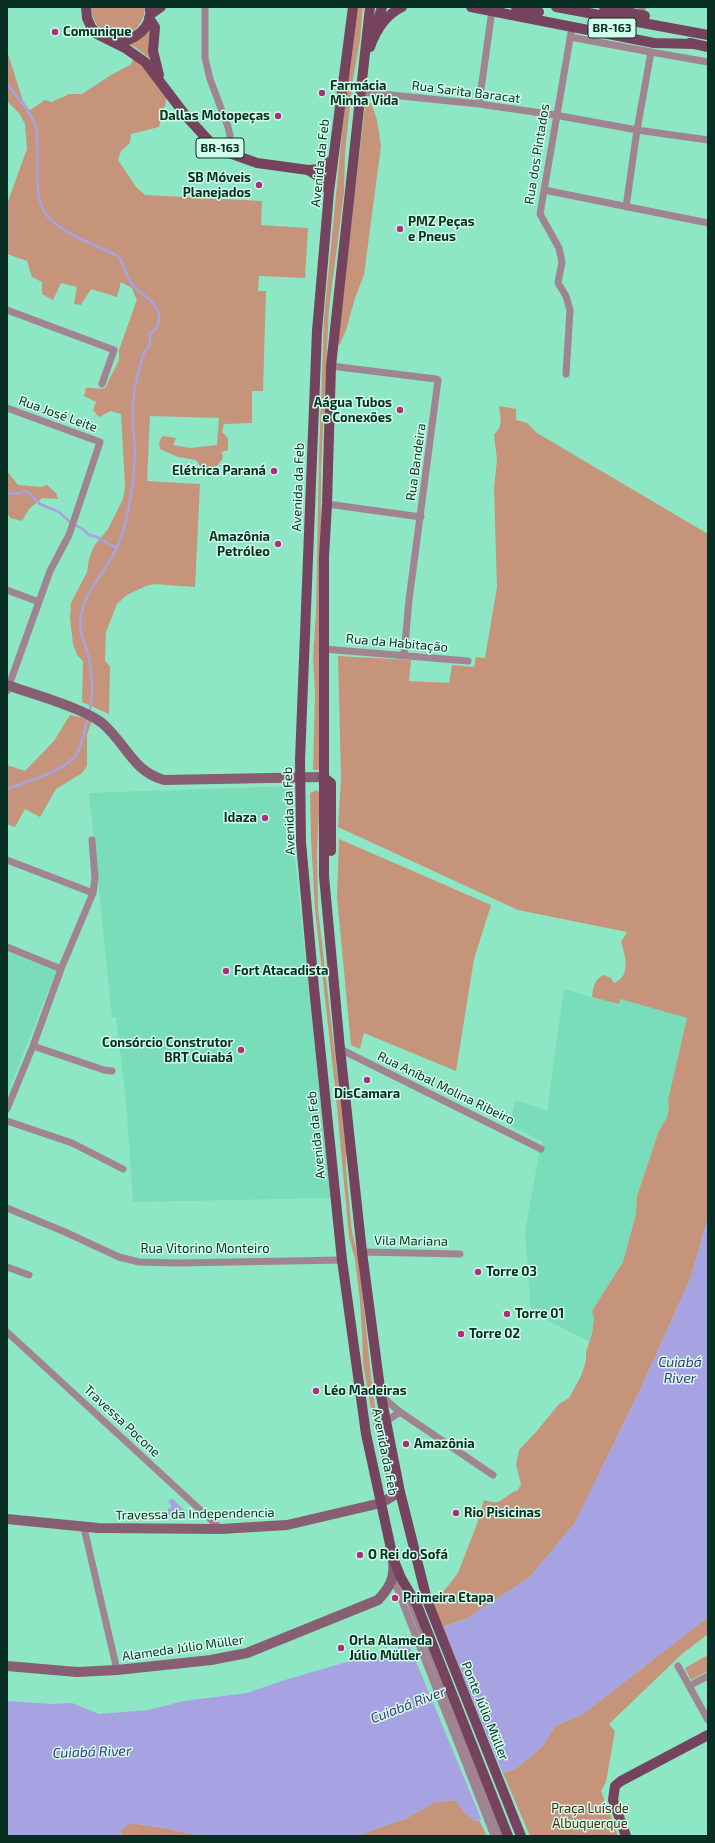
<!DOCTYPE html>
<meta charset="utf-8">
<style>
body{margin:0}
#map{position:relative;width:715px;height:1843px;overflow:hidden;background:#8de6c4;font-family:"Exo 2",sans-serif}
canvas{display:block}
.frame{position:absolute;inset:0;border:8px solid #072f23;pointer-events:none}
</style>
<div id="map">
<canvas width="715" height="1843"></canvas>
<div class="frame"></div>
</div>
<script>
const g = document.querySelector('canvas').getContext('2d');
g.lineJoin = 'round';
function paint(path, color) { g.fillStyle = color; g.fill(path, 'evenodd'); }
function strokePath(path, color, width, dash) { g.strokeStyle = color; g.lineWidth = width; g.lineCap = dash ? 'butt' : 'round'; g.setLineDash(dash || []); g.stroke(path); }
function drawText(font, color, halo, rows, align = 'center') {
  g.font = font + ' "Exo 2",sans-serif'; g.lineWidth = 3; g.setLineDash([]); g.textBaseline = 'middle'; g.strokeStyle = halo; g.fillStyle = color; for (const [text, x, y, turn = 0] of rows) {
    g.save(); g.translate(x, y); g.rotate((+turn || 0) * Math.PI / 180); g.textAlign = isNaN(turn) ? turn : align; if (halo) g.strokeText(text, 0, 0); g.fillText(text, 0, 0); g.restore();
  }
}
paint(new Path2D(`
 M292,786l1,55 38,357 -198,4 -7,-101 -10,-84h-4l-23,-224z
 M7,952l49,19 -49,124z
 M564,989l54,15 2,-5 67,19 -19,82 1,7 -2,10 -9,16 -21,63 -1,18 -13,48 -31,49 2,7 -4,24 -59,-30 -6,-80 14,-78 4,-12 -34,-17 7,-25 31,11z`), '#79ddb9');
paint(new Path2D(`
 M91,7h54c-2,38 -51,39 -54,0z
 M357,7h6l-3,33 -7,39 -8,73 -1,41 -15,116 -8,160 -1,298 -2,3h-5l2,-75 -2,-38 3,-46 3,-155 5,-139 23,-235z
 M150,27l-1,31 -14,-11 -8,-3z
 M7,51l16,50 7,9 15,-10 7,2c6,-4 11,-4 17,-8h13l29,-19 19,-10 5,-8 10,10 22,30 -8,30 -28,7 -1,9 -9,8 -3,9 18,27 9,8 117,6 -1,24 47,3 -3,50 -46,-2 -1,15h8l-3,100h-11v32l-28,1 -2,8 6,6v12l-6,2 1,6 -12,16 -8,-4 -7,-10 -18,-3 -18,-8 -1,-6 3,-7 14,2 -3,7 17,3 27,-3 2,-27 -69,-2 -3,65 53,3 -5,103 -41,-3 -8,2 -19,9 -10,9 -11,28 -1,29 5,5 -1,48 -27,-12 1,-41 -6,-6 -4,-11 -3,-26 1,-15 16,-31 2,-13 5,-13 14,-17 15,-30 2,-12 -4,-73 -10,-3 -12,6 -6,-7 3,-8 -12,-6 2,-8c7,-1 12,2 19,0l14,-28v-10l18,-51 -3,-5 -2,-6 -11,-6 -4,15 -26,-8 -10,16 -7,-1 3,-17 -16,-4 -8,17 -11,-6v-12l-10,-5 -5,-16 -20,-7v-50l20,-55 -2,-25 -6,-11 -12,-12z
 M369,103h2l6,17 4,26 -17,129 -9,23 -9,32 -6,14 -3,2 28,-240z
 M499,406l17,3v11l11,3 10,10 171,101v683l-17,60 -50,111 -66,135 -46,55 -61,40 -25,9 -12,-28 13,-8 14,-18 19,-49 7,-24c20,7 17,-4 34,-10l3,-6 -5,-19 3,-15 17,-18 23,-28 10,-6 12,-22 5,-15v-9l6,-18 2,-16 -2,-7 31,-49 13,-48 1,-18 21,-63 9,-16 2,-10 -1,-7 19,-82 -67,-19 -1,5 -27,-7c1,-10 3,-18 11,-22l8,3 3,5c18,-7 11,-28 7,-41l6,-10 -109,-22 -180,-83 3,-49 -3,-122 73,4 -2,21 40,2 3,-18 22,2 2,-10 9,1 12,-71 -3,-99 3,-28 -3,-26c10,-7 6,-17 5,-28z
 M7,471l11,14 23,2 6,-2 9,8 2,6 -16,-1 -13,11 -7,12 -12,-3 -3,-6z
 M70,715l22,5 -5,15v31l-5,7 -26,16 -16,28 -15,-8 -10,18 -8,-3v-59l18,6 29,-30z
 M317,790l3,4 -3,58 1,57 28,240v19l6,64 7,28 12,116 7,53 14,63 -2,1 -16,-67 -11,-62 -1,-32 -2,-30 -5,-43 -6,-22 -13,-140 -21,-188 -4,-70 -1,-46z
 M339,839l152,66 -17,54 -18,112 -92,-38 -4,16 -9,-4 -14,-148z
 M708,1617v17l-26,20 -73,70 6,7 -9,51 -5,9 17,45h-88l-27,-63 11,-3 28,-23 13,-21 28,-12z
 M708,1655v16l-17,9 -6,-12z
 M455,1800l10,13 10,8 4,-1 8,16h-131l51,-18 28,-16z
 M131,1823l34,5 35,8h-79l-1,-6z`), '#c6947b');
paint(new Path2D(`
 M708,1217v400l-125,97 -28,12 -13,21 -28,23 -11,3 -18,44 -10,4 -10,-8 -10,-13 -20,2 -28,16 -51,18h-156l-35,-8 -34,-5 -11,7 1,6h-114v-135l45,3 20,-1 27,11 49,-4 36,-9 63,-8 38,-13 62,-18 40,-8 21,-13 60,-23 61,-40 46,-55 66,-135 50,-111z
 M172,1498l14,14 -3,3h-15v-6l4,-3 -4,-4z`), '#a7a2e1');
paint(new Path2D(`
 M442,1625l62,151 -3,10 -1,15 -6,10 -8,8 -4,2 -75,-181z`), '#8de6c4');
strokePath(new Path2D(`
 M7,84c9,12 23,26 28,40 8,28 -7,74 15,95 19,18 46,26 68,37 6,7 7,17 12,25 10,17 39,22 26,48l-7,5c2,7 3,12 -4,16 -9,25 -14,50 -12,77 0,7 2,14 2,21 0,20 -3,44 -7,63 -3,17 -10,37 -19,51 -13,20 -28,37 -29,62 0,11 5,19 8,29 4,19 7,40 1,60
 M7,493l7,1 13,-3 13,13 19,8 12,11 12,6 6,6 8,2 19,11
 M7,789c19,-7 63,-19 72,-39 4,-10 6,-22 9,-33`), '#a7a2e1', 2.5);
strokePath(new Path2D(`
 M205,7v51l5,21 18,48 2,8 -1,18
 M642,7v9
 M570,37l81,15
 M362,92l117,12 76,11 82,15 71,10
 M479,104l13,-94
 M544,190l164,33
 M626,207l11,-77 14,-78 57,10
 M7,310l107,40 -12,34
 M331,366l105,13 2,1 -29,220 -5,55
 M566,374l4,-64 -4,-14 -8,-13 4,-21 -3,-14 -19,-34 32,-187
 M7,408l93,34 -31,93 -19,36 -43,120
 M327,504l94,13
 M7,590l32,12
 M324,649l144,12
 M7,860l86,33
 M7,947l54,22
 M33,1046l71,24 8,1
 M340,1049l201,100
 M7,1109l26,-63 28,-77 32,-76 2,-15 -3,-38
 M7,1121l65,22 51,26
 M7,1208l58,24 54,25 20,5 39,1 164,-3
 M362,1252l98,2
 M7,1267l22,8
 M7,1332l214,197
 M381,1396l19,16 93,63
 M385,1422l15,-10
 M84,1528l33,142
 M393,1578l101,258
 M408,1596l93,240
 M678,1666l30,54
 M689,1686l19,-10`), '#a18492', 7);
strokePath(new Path2D(`
 M7,685c25,9 76,23 95,38 24,20 30,48 62,57l159,-3
 M7,1519l91,9 123,1 66,-4 94,-22 19,-11
 M7,1666l70,6 40,-2 94,-10 36,-7 131,-53c12,-13 17,-22 15,-40`), '#885e73', 10);
strokePath(new Path2D(`
 M86,7l1,11 4,9 6,7 28,14 20,14 41,54 24,26 19,11 28,10 51,7 14,-1 11,-10
 M353,7l-24,185 -12,139 -17,429 1,82 13,146 28,272 24,174 27,124 8,20 16,27 91,231
 M370,7l-39,359 -4,138 -3,53v319l16,173 22,203 19,144 19,96 27,108 94,236
 M471,7l183,36 41,1
 M516,7l23,5
 M556,7l152,28
 M604,7l41,9
 M151,14l10,-7
 M149,18l6,9 -2,24 6,24
 M376,27l6,-20
 M115,42c19,-1 38,-13 35,-35
 M690,43l18,4
 M370,47c6,-17 15,-32 32,-40
 M308,170l16,10 5,12
 M323,777l8,6v68
 M626,1836l-13,-36 2,-14 6,-5 87,-46`), '#75435d', 10);
for (const [x, y, r, color] of [
 [55,32,4,"#ad2e7c"],
 [322,93,4,"#ad2e7c"],
 [278,116,4,"#ad2e7c"],
 [259,185,4,"#ad2e7c"],
 [400,229,4,"#ad2e7c"],
 [400,410,4,"#ad2e7c"],
 [274,471,4,"#ad2e7c"],
 [278,544,4,"#ad2e7c"],
 [265,818,4,"#ad2e7c"],
 [226,971,4,"#ad2e7c"],
 [241,1050,4,"#ad2e7c"],
 [367,1080,4,"#ad2e7c"],
 [478,1272,4,"#ad2e7c"],
 [507,1314,4,"#ad2e7c"],
 [461,1334,4,"#ad2e7c"],
 [316,1391,4,"#ad2e7c"],
 [406,1444,4,"#ad2e7c"],
 [456,1513,4,"#ad2e7c"],
 [360,1555,4,"#ad2e7c"],
 [395,1598,4,"#ad2e7c"],
 [341,1648,4,"#ad2e7c"]
]) { const dot = new Path2D(); dot.arc(x, y, r, 0, 2 * Math.PI); g.fillStyle = color; g.fill(dot); strokePath(dot, '#d3fdeb', 1.5); }
for (const [x, y, w] of [
 [612,28,48],
 [220,148,48]
]) { const box = new Path2D(); box.roundRect(x - w / 2, y - 10, w, 20, 3); g.fillStyle = '#d3fdeb'; g.fill(box); strokePath(box, '#072f23', 1); }
drawText('bold 12px', '#072f23', null, [
 ["BR-163",612,28],
 ["BR-163",220,148]
]);
drawText('bold 13px', '#072f23', '#d3fdeb', [
 ["Comunique",63,32],
 ["Farmácia",330,86],
 ["Minha Vida",330,101],
 ["Dallas Motopeças",270,116,"right"],
 ["SB Móveis",251,178,"right"],
 ["Planejados",251,193,"right"],
 ["PMZ Peças",408,222],
 ["e Pneus",408,237],
 ["Aágua Tubos",392,403,"right"],
 ["e Conexões",392,418,"right"],
 ["Elétrica Paraná",266,471,"right"],
 ["Amazônia",270,537,"right"],
 ["Petróleo",270,552,"right"],
 ["Idaza",257,818,"right"],
 ["Fort Atacadista",234,971],
 ["Consórcio Construtor",233,1043,"right"],
 ["BRT Cuiabá",233,1058,"right"],
 ["DisCamara",367,1094,"center"],
 ["Torre 03",486,1272],
 ["Torre 01",515,1314],
 ["Torre 02",469,1334],
 ["Léo Madeiras",324,1391],
 ["Amazônia",414,1444],
 ["Rio Pisicinas",464,1513],
 ["O Rei do Sofá",368,1555],
 ["Primeira Etapa",403,1598],
 ["Orla Alameda",349,1641],
 ["Júlio Müller",349,1656]
], 'left');
drawText('13px', '#072f23', '#d3fdeb', [
 ["Rua Sarita Baracat",466,92,7],
 ["Rua dos Pintados",537,154,-81],
 ["Avenida da Feb",320,163,-84],
 ["Rua José Leite",58,414,20],
 ["Rua Bandeira",416,462,-82],
 ["Avenida da Feb",298,487,-88],
 ["Rua da Habitação",397,643,5],
 ["Avenida da Feb",289,811,-92],
 ["Rua Aníbal Molina Ribeiro",446,1088,26],
 ["Avenida da Feb",316,1135,-96],
 ["Vila Mariana",411,1241,1],
 ["Rua Vitorino Monteiro",205,1249],
 ["Travessa Pocone",122,1421,43],
 ["Avenida da Feb",385,1452,79],
 ["Travessa da Independencia",195,1514,-1],
 ["Alameda Júlio Müller",183,1648,-8],
 ["Ponte Júlio Müller",485,1711,68]
]);
drawText('13px', '#51260e', '#d3fdeb', [
 ["Praça Luís de",590,1809],
 ["Albuquerque",590,1824]
]);
drawText('italic 14px', '#40327c', '#d3fdeb', [
 ["Cuiabá",680,1362],
 ["River",680,1378],
 ["Cuiabá River",408,1705,-21],
 ["Cuiabá River",92,1752,-2]
]);
</script>
